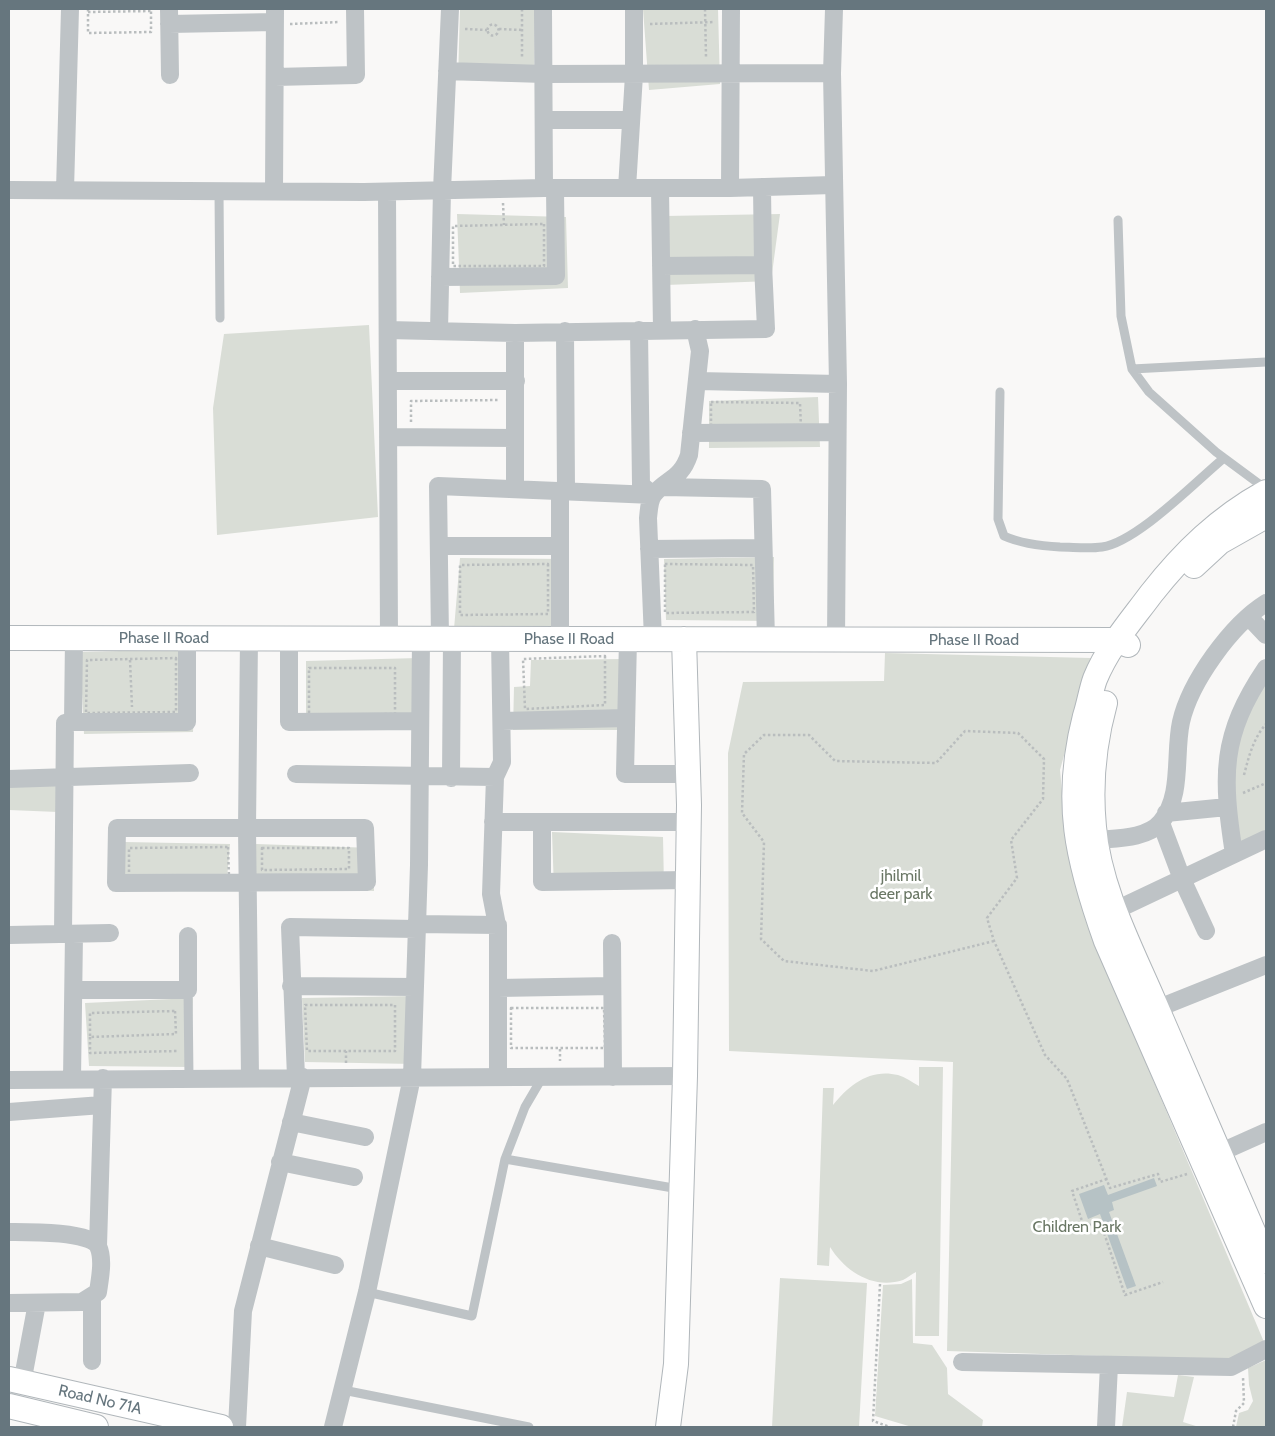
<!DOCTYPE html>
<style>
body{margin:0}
#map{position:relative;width:1275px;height:1436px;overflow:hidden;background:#f9f8f7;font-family:Cabin,sans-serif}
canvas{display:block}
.frame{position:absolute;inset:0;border:10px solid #66767e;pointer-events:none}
</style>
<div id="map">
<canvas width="1275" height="1436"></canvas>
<div class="frame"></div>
</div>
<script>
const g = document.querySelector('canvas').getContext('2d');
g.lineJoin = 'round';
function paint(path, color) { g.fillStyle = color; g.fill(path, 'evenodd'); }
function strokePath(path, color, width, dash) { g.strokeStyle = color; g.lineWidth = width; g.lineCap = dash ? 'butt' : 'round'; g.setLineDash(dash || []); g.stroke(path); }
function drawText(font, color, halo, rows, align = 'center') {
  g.font = font + ' Cabin,sans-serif'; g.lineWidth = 5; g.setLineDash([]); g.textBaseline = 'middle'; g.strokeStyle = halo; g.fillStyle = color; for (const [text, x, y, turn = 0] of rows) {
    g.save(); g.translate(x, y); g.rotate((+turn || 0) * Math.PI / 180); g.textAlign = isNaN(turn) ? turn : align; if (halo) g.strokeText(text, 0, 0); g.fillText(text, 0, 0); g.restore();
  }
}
paint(new Path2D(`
 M460,9h75l-1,73 -76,-2z
 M643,9h75l2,75 -71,6z
 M457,214l109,3 2,71 -108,5z
 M780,214l-9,67 -105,4 -1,-69z
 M369,325l9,192 -161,18 -4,-127 11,-74z
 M818,397l2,50 -111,1v-47z
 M774,557l-1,64 -107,-1 -2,-61z
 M460,558l107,1 -3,67 -110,3z
 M196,649l-3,83 -109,2 -4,-82z
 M885,653l206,5 -31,112 5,53 23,103 176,416 -34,18 -283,-9 6,-289 -224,-11 -1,-298 15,-71 141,-1z
 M419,658l-3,69 -110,2v-68z
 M624,659v71h-111l1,-43 16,-1 1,-26z
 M1266,668v168l-28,11 -10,-92z
 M57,778l1,34 -49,-2v-31z
 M552,832l111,5 1,49 -110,4z
 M125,842l105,2 -4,46h-101z
 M256,844l117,4 1,43 -121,-5z
 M415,996l-1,68 -109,-2 -3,-64z
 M193,998l-2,69 -102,-1 -4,-63z
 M919,1067h24l-4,269h-24l1,-64c-4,2 -9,6 -13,8 -30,10 -58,-9 -73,-33l-1,19 -12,-1 6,-177h11l-1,17c16,-20 37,-37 65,-30 7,2 14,7 21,11z
 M780,1278l87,5 -8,144h-87z
 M912,1279l1,64 19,2 15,23 1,26 35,26 -1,7h-70l-37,-11 8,-131 18,-1z
 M1266,1360v67h-30l3,-14 9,-3 5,-9 -4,-16 -1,-17z
 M1178,1375l16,2 -11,45 16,5h-77l5,-35 47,5z`), '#d9ddd6');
paint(new Path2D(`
 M1154,1178l3,8 -45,16 2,8 -5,2 27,74 -9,3 -27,-75 -12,5 -9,-25 25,-9 4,10z`), '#b6c2c5');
const secondary = new Path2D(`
 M1266,492c-47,26 -82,60 -115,102 -20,27 -43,53 -56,85 -4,11 -6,25 -10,37 -22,85 -8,144 21,225l160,365
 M1194,566l26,-24 46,-26
 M9,638l1107,2 12,5
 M1105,703c-11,40 -15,83 -11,124 5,61 37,121 61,177 37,86 74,171 111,257
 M9,1379l212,48
 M9,1406l87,21
 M668,1427l8,-63 9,-288 4,-271 -5,-166`);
strokePath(secondary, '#b1b7bb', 26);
strokePath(new Path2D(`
 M88,9v24l63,-1v-23
 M522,9v48
 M705,9l1,48
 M88,12l63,-1
 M290,24l50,-2
 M650,24l65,-2
 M487.5 30a5.5 5.5 0 1 1 11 0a5.5 5.5 0 1 1-11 0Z
 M465,29l22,1
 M499,29l23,1
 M503,203l1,22
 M544,224v42h-91v-40z
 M711,402l89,1 1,25 -90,-1z
 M411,422v-21l89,-1
 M548,564v50l-88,1v-50z
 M665,564l88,1 1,47 -89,1z
 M605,656v49l-80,4 -2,-50z
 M176,658v54l-90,1 1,-53z
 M130,660l2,47
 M309,668h86v46l-86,1z
 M1244,775c5,-19 9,-36 22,-51
 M1243,793l23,-10
 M228,847l1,30h-100v-29z
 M262,848h87v21l-87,1z
 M994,941l-121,30 -89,-10 -23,-22 3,-97 -22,-29 2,-59 20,-19h45l26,26 101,2 29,-32 53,2 26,26 -1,40 -32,41 6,38 -30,40 7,23 51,114 22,24 43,109 48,-14 2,8 27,-8
 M305,1005h90v46h-88z
 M511,1008h93l1,40h-94z
 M175,1011l1,23 -86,3v-24z
 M90,1037v16l87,-2
 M560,1049v12
 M346,1063v-12
 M1107,1179l-35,12 12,36 16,-6 25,74 38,-13
 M880,1284l-7,137 17,6
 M1233,1427l3,-16 8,-8 -1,-26`), '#b9bdbe', 2.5, [2.5, 2.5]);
strokePath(new Path2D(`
 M219,191l1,127
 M1118,220l3,96 11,53 17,23 67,60 50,37
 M1132,369l134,-7
 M1000,392l-2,127 6,17c18,8 36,10 56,11 13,0 28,2 42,0 35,-5 93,-65 122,-89
 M188,990l1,88
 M505,1159l174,30
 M367,1292l105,24 33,-157 20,-52 17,-29
 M343,1390l186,37`), '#bec3c6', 9);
strokePath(new Path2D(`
 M169,9l1,66
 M543,9l1,179
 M834,9l-2,64 6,311 -2,256
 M169,24l106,-2
 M447,71l97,3 288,-1
 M275,77l81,-2 -1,-66
 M544,120h87
 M627,188l7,-113v-66
 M660,188l2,142
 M730,188l1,-179
 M9,190l355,2 180,-4h186l103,-3
 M65,190l5,-181
 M274,191l1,-182
 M387,192l2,447
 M661,266l102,-1
 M440,277l116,-1 -1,-88
 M388,330l127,3 251,-4 -3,-64 -1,-78
 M639,330l2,155 12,10
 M439,331l3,-141 8,-181
 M388,381h128
 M698,381l140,3
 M691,433l146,-1
 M388,437l127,1
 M664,487l98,2 4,150
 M515,489v-156
 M560,491l6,-2 -1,-158
 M439,546h120
 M649,549l114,-1
 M1249,617l17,18
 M249,638l-2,190 3,249
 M289,638v84l131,-1
 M440,639l-2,-153 215,9
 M560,639v-148
 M628,639l-3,135h63
 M653,639l-5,-121c1,-8 1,-18 6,-24 14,-16 27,-15 35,-39l11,-104 -5,-22
 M502,721l124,-3
 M73,722h114v-84
 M296,774l199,3 7,-15 -2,-123
 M495,777l-4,117 6,31
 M451,778l1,-139
 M9,779l181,-6
 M1166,813l61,-6
 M493,822h196
 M542,823v59l146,-2
 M1161,823l21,56 24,52
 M117,828h248l2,54 -251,1z
 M1096,840c20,-2 51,-1 65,-18 22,-26 13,-68 20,-100 9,-40 50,-97 85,-119
 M1234,854c-12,-78 -14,-118 32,-186
 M1116,910l150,-71
 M417,924l81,1v151
 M63,934l2,-211 8,-1 1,-84
 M9,935l101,-2
 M612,943l1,134
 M291,986l124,1
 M498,988l114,-2
 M74,990h114v-54
 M1146,1013l120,-48
 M296,1077l-6,-150 127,2
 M72,1079l2,-145
 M9,1080l676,-4
 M9,1112l93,-7
 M291,1122l74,15
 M1210,1157l56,-25
 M280,1162l74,15
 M9,1232c17,0 81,-1 89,14 6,13 2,32 0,46l-16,10 -73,1
 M98,1246l5,-168
 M259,1246l76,19
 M92,1297v64
 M962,1362l269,5 35,-18
 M22,1383l15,-80
 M237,1427l6,-116 60,-234
 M333,1427l34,-135 45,-215 7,-212 2,-226
 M1106,1427l3,-62`), '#bec3c6', 18);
strokePath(secondary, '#fff', 24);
drawText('16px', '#66767e', '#fff', [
 ["Phase II Road",164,638],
 ["Phase II Road",569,639],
 ["Phase II Road",974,640],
 ["Road No 71A",100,1400,13]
]);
drawText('16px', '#6a7765', '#fff', [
 ["jhilmil",901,876],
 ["deer park",901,894],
 ["Children Park",1077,1227]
]);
</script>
